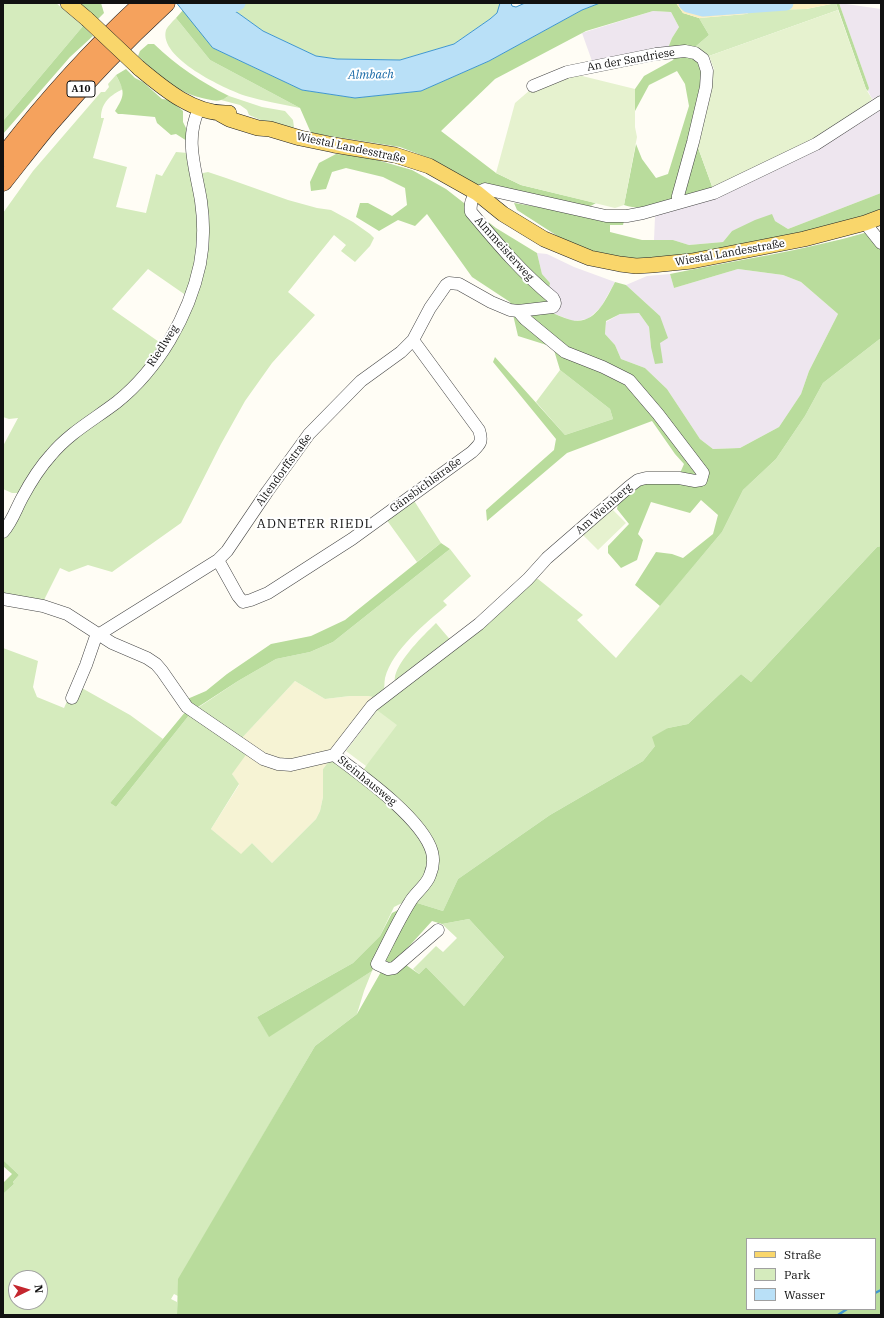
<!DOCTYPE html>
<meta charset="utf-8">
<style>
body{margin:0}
#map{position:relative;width:884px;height:1318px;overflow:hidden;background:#fffdf5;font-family:"IBM Plex Serif",serif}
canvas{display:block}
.frame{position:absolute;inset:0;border:4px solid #111;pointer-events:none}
.legend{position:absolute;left:746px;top:1238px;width:130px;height:72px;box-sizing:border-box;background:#fff;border:1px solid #a0a0a0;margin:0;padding:5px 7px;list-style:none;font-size:12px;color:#111}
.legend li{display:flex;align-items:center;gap:8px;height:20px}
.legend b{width:20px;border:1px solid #a0a0a0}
.north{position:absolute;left:8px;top:1270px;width:40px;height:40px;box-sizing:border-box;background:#fff;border:1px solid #a0a0a0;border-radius:50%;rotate:85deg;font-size:11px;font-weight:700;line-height:16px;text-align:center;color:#111}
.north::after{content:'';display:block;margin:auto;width:14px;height:18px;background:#c4262e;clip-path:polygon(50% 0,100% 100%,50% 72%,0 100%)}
</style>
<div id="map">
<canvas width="884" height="1318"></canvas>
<div class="frame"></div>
<ul class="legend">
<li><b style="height:5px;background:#f9d66b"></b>Straße</li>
<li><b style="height:11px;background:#d5ebbd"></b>Park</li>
<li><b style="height:11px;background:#b9e0f7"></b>Wasser</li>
</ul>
<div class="north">N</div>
</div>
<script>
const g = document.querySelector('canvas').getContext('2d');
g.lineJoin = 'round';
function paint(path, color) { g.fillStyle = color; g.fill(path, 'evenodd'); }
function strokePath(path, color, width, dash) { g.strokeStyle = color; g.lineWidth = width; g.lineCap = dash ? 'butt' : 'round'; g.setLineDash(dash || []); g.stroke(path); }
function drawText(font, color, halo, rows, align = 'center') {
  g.font = font + ' "IBM Plex Serif",serif'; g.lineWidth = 4; g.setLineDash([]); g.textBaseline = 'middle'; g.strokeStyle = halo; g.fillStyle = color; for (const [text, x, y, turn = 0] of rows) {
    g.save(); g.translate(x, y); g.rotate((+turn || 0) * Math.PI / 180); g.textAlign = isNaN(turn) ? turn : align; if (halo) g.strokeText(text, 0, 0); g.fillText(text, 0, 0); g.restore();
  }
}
paint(new Path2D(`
 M839,3l42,6v86l-9,4 -4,-8 1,-3z
 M653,11l18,1 8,15 -7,11 -4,10 -76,13 -10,-28z
 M881,107v86l-93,36 -13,-8 -43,10 -9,11 -34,3 -16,-5h-19l1,-23 1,-3z
 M537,253l10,1 27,13 41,15 -14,25 -13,12 -15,2 -28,-11 5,-27 -8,-9z
 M738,269l45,6 18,7 37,32 -29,57 -8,23 -22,33 -39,21 -27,1 -13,-10 -33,-50 -22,-21 -24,-9 -6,-14 -10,-11 1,-12 14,-8 19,-1 10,14 2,20 9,-4v-27l-34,-31 21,-9 23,-2 4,14z`), '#eee6ef');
paint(new Path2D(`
 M295,681l30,18 25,-3h18l10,2 -55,71v28l-3,14 -4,8 -44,44 -20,-20 -11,12 -30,-26 28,-44 -7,-11 4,-30z`), '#f6f3d4');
paint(new Path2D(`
 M3,3h53l27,23 -80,95z
 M220,3h280v3l-3,7 -7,6 -36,25 -54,16 -63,-1 -21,-3 -53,-25 -25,-18z
 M836,3l2,7 -129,46 -14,-9 14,-12 -10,-17 47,-4 9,-4 51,-1z
 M176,18l34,42 90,48c-18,-4 -37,-7 -54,-12 -21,-7 -88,-38 -80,-66 2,-4 7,-9 10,-12z
 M116,75l7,14c-12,6 -22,13 -22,29h3l-11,40 34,9 -11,40 30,6 10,-39 6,2 14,-24 12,1 6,31 6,58 -13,54 -39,-27 -36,40 50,35 -13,22 -57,51 -71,76h-9l-9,-4v-43l15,-28 -9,1 -6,-2v-204l30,-42 68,-79h4l4,-5 -1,-3z
 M229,96l33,11 23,4 8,9 1,7 -2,2 -20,-4 -23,-10 -2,-5 -7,-5 -19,-5z
 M208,172l18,6 62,22 29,8 14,2 22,12 17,12 4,4 -4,8 -15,16 -14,-11 5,-6 -12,-10 -46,57 27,23 -43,48 -27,38 -24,43 -40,79 -69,49 -24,-7 -19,7 -9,-4 -17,34 -40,-6v-60l50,-81 94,-79 53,-100v-101l3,-2z
 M881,338v208l-4,1 -126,135 -10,-8 -53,50 -20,4 -13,18 -12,15 -93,54 -92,64 -15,32 -29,-9 22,-49 -74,-81 4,-6 11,-56 157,-131h4l45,36 -6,5 39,38 106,-126 21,-42 33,-31 29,-43 18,-33z
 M560,370l50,39 3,10 -48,16 -29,-33z
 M413,499l28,44 -24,19 -31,-43z
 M450,549l21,27 -28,25 4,4c-22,19 -54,44 -62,73 -1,5 0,10 -2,15l-5,5 -10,-2h-18l-25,3 -30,-18 -55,59 -47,-31 6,-2 39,-26 38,-22 34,-7 23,-10z
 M436,623l17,20 -57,41c-8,-15 30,-51 40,-61z
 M3,648l35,13 -5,26 4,10 27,11 5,-11 11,-10 50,28 33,24 -53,64 6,4 74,-93 58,38 -16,22 7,10 -28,45 30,25 11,-11 20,20 44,-44 4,-8 3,-14v-28l9,-12 73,60 24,33v21l-16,23 -7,2 2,4 -14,7 -14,29 -27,27 -96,54 12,19 103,-65 -8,20 -7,23 -42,32 -136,233 -1,17 -4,-2 -3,5 6,3v13h-174v-121l11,-10 -1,-2 6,-7 -16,-15zM16,1278h24v24h-24z
 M469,919l35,38 -40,49 -38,-39 -7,7 -6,-5 23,-23 7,6 14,-14 -15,-14z`), '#d5ebbd');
paint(new Path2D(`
 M80,3h21l3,10 -6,6z
 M600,3h76l7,10 16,5 10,17 -14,12 -27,1 4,-10 7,-11 -8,-15 -18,-1 -67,20 -91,48 -54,52 55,42 25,12 75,18 -9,5 -111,-24 -42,-24 -34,-13 -89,-14 -11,-25 -90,-48 -34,-42 7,-8 30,38 89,42 53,8 66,-7 68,-30 93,-51z
 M836,3h3l30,85 -1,3 -2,-2z
 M83,26l10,10 -23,21 -67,77v-13z
 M148,44h6c23,22 47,38 75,52 -3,1 -6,4 -8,4 -6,2 -14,-1 -19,-2 -26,-6 -45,-24 -64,-42l2,-5z
 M676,55l15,2 9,5 3,21 -30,118c-17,5 -32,10 -49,4l12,-61 6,15 14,19 12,-4 21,-68 -4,-22 -8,-13 -28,14 -14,26 -1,-5 1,-17 9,-13 29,-16z
 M126,69l9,9 8,4 19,17 8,1 13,11v11l5,10 -1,9 -11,-7 -5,1 -14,-12 -2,-6 -33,-3h-4l-3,-3c10,-16 10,-19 1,-36z
 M696,142l17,47 -27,8 -3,-5z
 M336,154l27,2 49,14 34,19 50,39 41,25 5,21 8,9 -5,27c9,3 18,8 26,10 24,6 35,-21 44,-38l11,3 34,31 8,22 -8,5 3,20 -8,1 -4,-17 -2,-20 -10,-14 -19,1 -14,7 -1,13 10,11 6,14 24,9 22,21 33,50 13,10 27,-1 39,-21 22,-33 8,-23 29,-57 -37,-32 -18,-7 -45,-6 -64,19 -4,-14c66,-14 133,-23 198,-42l13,16v90l-58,45 -18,33 -29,43 -33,31 -21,42 -62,74 -25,-21 21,-33 16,2 11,4 30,-24 5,-19 -17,-15 -11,13 -39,-11 -13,32 5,6 -6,20 -16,8 -13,-15v-7l21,-22 -12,-15 1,-5 19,-21 40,-3 7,-16 -9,-10 -23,-33 -85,32 -80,68 -1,-11 68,-60 2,-11 -63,-77 2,-5 70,78 48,-16 -3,-10 -50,-39 -7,-23 -35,-11 -8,-34 -38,-25 -45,-63 -12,12 -17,-6 -19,11 -23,-14 4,-14h8l24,13 15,-11 -2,-17 -22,-11 -37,-9 -14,4 -6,17 -15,2 -1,-9 9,-19z
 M881,193v17l-29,12 -178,36 -38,2 -41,-6 -33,-15 -45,-29 -3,-7 110,18 -1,4h-13v7l32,8h31l16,5 34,-3 9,-11 23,-11 17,-6 3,7 13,8z
 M441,543l9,6 -117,93 -23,10 -34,7 -38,22 -40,26 -5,2 -8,-9 21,-9 21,-17 44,-30 40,-8 34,-16z
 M881,546v769h-704l1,-36 137,-233 42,-32 25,-44 24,-5 13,9 7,-7 38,39 40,-49 -35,-38 -27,5 -10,-3 -39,43 -15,-6 -6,13 -103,66 -12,-20 96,-54 27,-27 12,-23 22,-11 29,9 15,-32 92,-64 93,-54 12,-15 -3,-9 16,-9 20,-4 53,-50 10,8 126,-135zM747,1239h128v70h-128z
 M186,711l4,3 -74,93 -6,-4z
 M3,1160l16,15 -6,7 1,2 -11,10v-11l9,-9 -9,-8z`), '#b9dc9c');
paint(new Path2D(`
 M676,3h160l-30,6 -51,1 -9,4 -47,4 -16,-5z`), '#fbeec1');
paint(new Path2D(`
 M838,10l28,79 6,10c-44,42 -104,65 -159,90l-17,-47 18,-73 -5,-13z
 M570,73l65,16v38l2,10 -13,68 -9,3 -94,-23 -25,-12 19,-70 15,-13z
 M611,508l15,15 -28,27 -15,-15z
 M377,710l20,15 -31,41 -20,-15z`), '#e6f2cf');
const water = new Path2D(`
 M177,3h43l18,10 25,18 53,25 21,3 63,1 54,-16 36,-25 7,-6 3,-10h11l1,3 4,1 9,-4h75l-18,7 -93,51 -68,30 -66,7 -53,-8 -89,-42z`);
paint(water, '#b9e0f7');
strokePath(water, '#3f96cf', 1);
strokePath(new Path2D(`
 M875,1293l6,-3
 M838,1315l9,-6`), '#3f96cf', 2.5);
strokePath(new Path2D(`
 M686,3l2,2 15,4 83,-6
 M211,18l17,-11 10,-4`), '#b9e0f7', 15);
const minor = new Path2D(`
 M533,86l34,-14 89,-18 29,-3 10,2 8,6 4,12 -1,16 -13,55 -15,54v7
 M865,223l16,20
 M3,532c9,-10 13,-23 19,-34 8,-15 18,-31 29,-43 18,-22 44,-36 66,-53 41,-33 72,-86 83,-138 4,-21 4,-42 1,-63 -5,-32 -17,-61 -2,-92
 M218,560l20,36 5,6 8,-2 17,-7 84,-54 120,-87c8,-8 11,-10 7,-22l-66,-90
 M3,599l40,7 24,8 45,29 35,15 9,6 6,7 25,36 76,52 15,5 13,1 43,-10
 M72,698l14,-33 9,-26 3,-4 120,-75 9,-9 40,-59 42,-58 52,-53 40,-29 12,-12 17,-32 16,-23 3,-2 10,1 32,18 19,8 8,1 35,-4c3,-3 2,-6 0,-9 -32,-26 -56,-55 -82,-86 -2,-12 4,-19 14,-23l121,27h21l16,-3 71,-20 102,-49 65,-42
 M334,755l38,-49 107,-82 49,-45 19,-21 83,-72 8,-6 8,-2h33l16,3 6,-1 2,-7 -45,-59 -29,-34 -26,-13 -38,-15 -40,-33 -7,-8
 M334,755c27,20 89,64 98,97 2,8 1,16 -2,23 -3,10 -15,18 -20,27 -12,19 -22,41 -33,62l11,5 6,-1 44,-38`);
const major = new Path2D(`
 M68,3l19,16
 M139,68c25,21 56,47 90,45
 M220,114l9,5 29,9 12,1 30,9 34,7 61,10 34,11 48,27 26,21 41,25 46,19 30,6 16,2 16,-1 40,-4 112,-22 61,-16 16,-6`);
const highway = new Path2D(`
 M3,157c42,-55 89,-107 140,-154
 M3,182c16,-20 31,-40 48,-60 36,-42 74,-81 115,-119`);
strokePath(minor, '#444', 13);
strokePath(major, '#222', 16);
strokePath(highway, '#222', 19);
strokePath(minor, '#fff', 12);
strokePath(major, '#f9d66b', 15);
strokePath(highway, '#f5a25d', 18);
const majorBridge = new Path2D(`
 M87,19l52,49`);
strokePath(majorBridge, '#222', 16, []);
strokePath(majorBridge, '#f9d66b', 15);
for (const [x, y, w] of [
 [81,89,28]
]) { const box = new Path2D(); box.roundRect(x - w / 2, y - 8, w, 16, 3); g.fillStyle = '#fff'; g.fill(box); strokePath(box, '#111', 1); }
drawText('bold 10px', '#111', null, [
 ["A10",81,89]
]);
drawText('11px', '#111', '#fff', [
 ["An der Sandriese",631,60,-10],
 ["Wiestal Landesstraße",351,148,12],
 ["Almmeisterweg",504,249,48],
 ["Wiestal Landesstraße",730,253,-10],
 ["Riedlweg",163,346,-57],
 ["Altendorffstraße",284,470,-54],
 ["Gänsbichlstraße",426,485,-36],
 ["Am Weinberg",604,509,-41],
 ["Steinhausweg",367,781,39]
]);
drawText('italic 12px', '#1768a6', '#fff', [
 ["Almbach",371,75,-1]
]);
g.letterSpacing = '1px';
drawText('13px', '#111', '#fff', [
 ["ADNETER RIEDL",315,524]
]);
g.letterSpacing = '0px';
</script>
